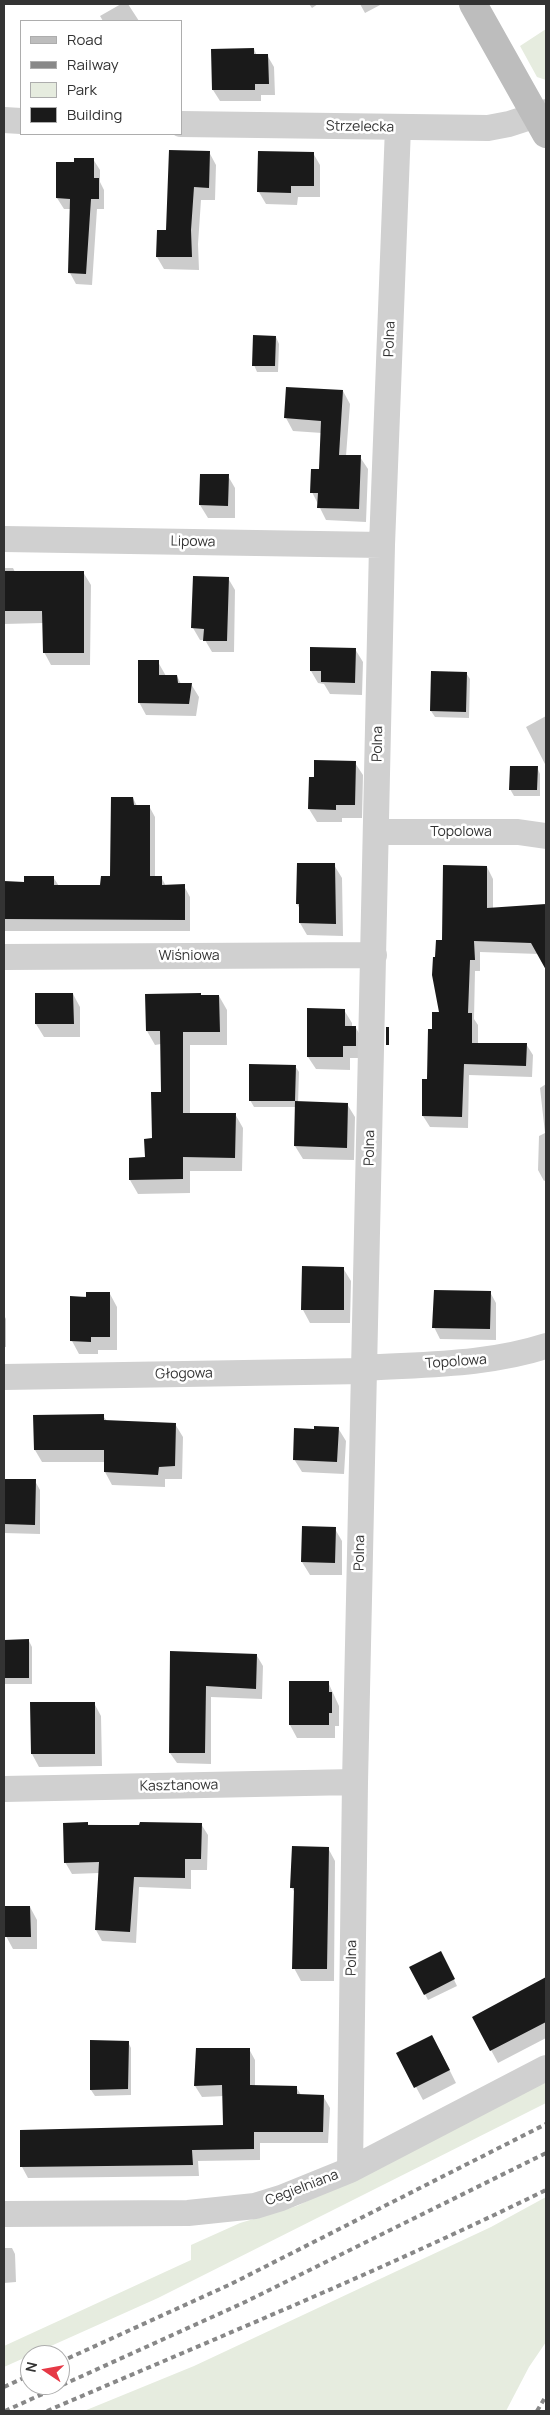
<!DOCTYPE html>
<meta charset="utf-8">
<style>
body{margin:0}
#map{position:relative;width:550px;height:2415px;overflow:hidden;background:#fff;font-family:Manrope,sans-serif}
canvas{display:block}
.frame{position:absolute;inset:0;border:5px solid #333;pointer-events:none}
.legend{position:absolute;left:20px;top:20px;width:162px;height:115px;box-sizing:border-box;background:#fff;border:1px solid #adadad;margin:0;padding:6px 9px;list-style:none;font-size:15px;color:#333}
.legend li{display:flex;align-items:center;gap:10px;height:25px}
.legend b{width:25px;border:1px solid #adadad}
.north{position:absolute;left:20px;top:2345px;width:50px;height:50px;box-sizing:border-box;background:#fff;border:1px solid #adadad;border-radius:50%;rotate:282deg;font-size:14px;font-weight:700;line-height:20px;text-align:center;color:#333}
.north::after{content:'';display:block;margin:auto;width:18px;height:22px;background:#e63946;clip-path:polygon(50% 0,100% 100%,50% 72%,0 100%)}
</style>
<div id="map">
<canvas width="550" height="2415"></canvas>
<div class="frame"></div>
<ul class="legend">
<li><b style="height:6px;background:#bdbdbd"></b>Road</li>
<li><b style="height:6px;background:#888"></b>Railway</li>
<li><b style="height:14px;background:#e6ecdf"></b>Park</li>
<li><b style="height:14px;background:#1a1a1a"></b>Building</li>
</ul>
<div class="north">N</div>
</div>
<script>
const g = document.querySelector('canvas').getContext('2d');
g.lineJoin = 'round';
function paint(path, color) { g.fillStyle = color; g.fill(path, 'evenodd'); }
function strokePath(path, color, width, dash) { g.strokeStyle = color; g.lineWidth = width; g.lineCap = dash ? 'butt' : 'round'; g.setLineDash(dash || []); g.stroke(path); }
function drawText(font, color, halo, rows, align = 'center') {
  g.font = font + ' Manrope,sans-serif'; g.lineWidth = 5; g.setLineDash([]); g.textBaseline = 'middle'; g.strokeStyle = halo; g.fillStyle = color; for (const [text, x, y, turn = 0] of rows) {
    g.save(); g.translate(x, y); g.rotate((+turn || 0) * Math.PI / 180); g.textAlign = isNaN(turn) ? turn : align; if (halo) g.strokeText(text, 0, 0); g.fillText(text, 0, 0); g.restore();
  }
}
paint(new Path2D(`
 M546,29v51l-9,-3 -17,-31z
 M546,2082v21l-388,195 -154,69v-21l187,-86v-15l49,-22 57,-17z
 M546,2197v145l-17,25 -23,44h-422l110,-45 297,-139z`), '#e6ecdf');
paint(new Path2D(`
 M121,4h7l11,17h-36l-3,-5z
 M309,4h9l-6,4z
 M360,4h22l-17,9z
 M254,49l3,7 10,-1 7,12 1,28h-14v6h-41l-7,-11z
 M209,152l7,13 -1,35h-14l-3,44 1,26 -35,-1 -7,-12 11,-26z
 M313,153l7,12v32h-22l-1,8 -31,-1 -7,-12z
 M93,159l7,11v12l4,8v19h-7l-5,76 -16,-1 -6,-11 1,-64h-7l-7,-11 1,-35 17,1z
 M276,337l3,7 -1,28h-21l-3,-7z
 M343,391l7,13 -4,52 14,1 8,12 -2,53 -40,-2 -14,-28 8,-22 2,-37 -29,-2 -7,-13z
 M228,476l7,12v30h-27l-8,-13z
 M4,568h9l2,4h68l8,13 -1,80h-39l-7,-13v-29l-40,1z
 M228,578l7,12 -1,62h-22l-7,-12h-5l-7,-12z
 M355,649l8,13 -1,33 -32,-1 -6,-10 -6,-1 -7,-12z
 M158,662l8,14h11l4,8h10l8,13 -3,19 -50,-1 -7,-13z
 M466,673l4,6 -1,39 -34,-1 -4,-6z
 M546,716v50l-20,-39z
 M355,763l8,12 -1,43h-20v4h-25l-8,-13 1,-31z
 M537,767l3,7v22h-26l-4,-7z
 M133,798l4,8h12l6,11v60h6l5,9h18l6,11v34h-186v-48h21l28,-6 6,9 43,1 9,-10z
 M334,865l8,13 1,58 -36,-1 -7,-12v-14l-3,-5z
 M487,867l6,12v30l53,-4v63l-7,-14 -59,-2v19h-5l-1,48 4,6v19h48l7,11 -1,22 -63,-2 -1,53 -38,-1 -7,-11 1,-35h4l5,-51 7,-17 -4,-54 7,-18z
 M73,994l7,13v30h-36l-8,-13v-29z
 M219,996l8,14v35h-37v69h45l8,14 -1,43h-52v22l-52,1 -8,-14 1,-21h15l8,-19 8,-47 -1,-49 -6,1 -8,-14z
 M344,1010l8,13v5h4l7,12v18h-13v12l-34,-1 -8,-12z
 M295,1066l4,6 -1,31 49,1 8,13 -1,43 -51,-1 -8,-13 1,-39h-42l-4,-7z
 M546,1084v96l-2,1 -6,-11 1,-34 6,-3 -5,-45z
 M343,1268l8,13 -1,42h-40l-7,-13z
 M490,1292l6,11v37l-56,-1 -6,-12z
 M110,1294l7,13v43h-19v4h-19l-7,-13v-43z
 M4,1315l2,4v28h-2z
 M103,1416l4,5 68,3 8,13 -1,42h-17v8l-53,-2 -7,-13v-10h-63l-7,-12z
 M338,1428l8,13 -2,33 -42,-2 -8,-13 21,-28z
 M4,1481h31l5,9v44l-36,-1z
 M335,1529l7,12v34h-32l-8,-13z
 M4,1641h25l3,6v37h-28z
 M172,1653l85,3 6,10 -1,33 -51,-2v67l-34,-1 -7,-10z
 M290,1682h38l11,24v20h-4v12h-38l-7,-13z
 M94,1703l7,13 1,50 -63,1 -7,-13z
 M64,1824l76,2 61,-2 7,11 -1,35h-16v19l-52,-2 -3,56 -34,-2 -6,-11 3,-57 -27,1 -7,-12z
 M328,1848l7,13 -1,120h-33l-7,-13 1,-75 -3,-5z
 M30,1907l7,13v29h-24l-7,-13z
 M444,1959l13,27 -29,14 -3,-6z
 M542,1981l4,8v49l-48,25 -7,-13z
 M92,2041l36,1 3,6v47l-36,1 -4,-6z
 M249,2049l6,11v26l41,1 5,8 22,1 7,12 -2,35h-68v17l-62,1 1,15 -171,2 -6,-11 202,-41v-30l-22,1 -7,-11z
 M439,2049l17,34 -33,17 -25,-46z
 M4,2248h8l3,6 1,28 -12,1z`), '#0003');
paint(new Path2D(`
 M254,48v6h14l1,30h-14v6h-43l-1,-41z
 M169,150l41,1 -1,37 -15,-1 -3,43 1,27h-36l1,-27h9z
 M258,151l56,1v34h-23v7l-34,-1z
 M74,158h20v20h5v21h-8l-5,75 -18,-1 2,-74 -14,-1v-36h18z
 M253,335l23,1 -1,30h-23z
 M286,387l57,3 -4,65h22l-2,54 -42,-1 1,-15h-8l1,-24h8l2,-48 -37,-3z
 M200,474h29l-1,32 -29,-1z
 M4,571h80v82h-41l-1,-42h-38z
 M193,576l36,1 -2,64h-24l1,-12 -13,-1z
 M310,647l46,1 -1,35 -34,-1v-11h-11z
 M138,660h21v15h18l1,8h14l-3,21 -51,-1z
 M431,671l36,1 -1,40 -36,-1z
 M314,760l42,1 -1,44h-19v5l-28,-1 1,-32h5z
 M510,766h28l-1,24h-28z
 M111,797h22l1,8h16v71h12v9l23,-1v36l-181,-1v-38l20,1v-6h30v9h46l1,-9h9z
 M297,863h38l1,61 -37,-1v-19h-3z
 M443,865l44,1v42l59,-4v66l-15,-27 -57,-2 1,19h-5l-2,53h4v30h55l-1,23 -62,-2 -2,53 -40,-1v-37h5l1,-50h4v-17h7l-7,-37 1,-18h2l1,-17h6z
 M35,993h38l1,31h-39z
 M201,993v2h18l1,37h-37v81h53l-1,45 -52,-1v22l-54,1v-22l16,-1 -1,-18 8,-1 -1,-46h10l-1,-61h-14l-1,-37z
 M307,1008l38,1v17h11v20h-13v11h-36z
 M386,1027h3v18h-3z
 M249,1064l47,1 -1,36h-46z
 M295,1101l53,2 -1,45 -53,-2z
 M302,1266l42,1v43h-43z
 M434,1290l57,1 -1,38 -58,-1z
 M86,1292h24v45h-19v5l-21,-1v-45l16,1z
 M104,1414v6l72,3 -1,43 -16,1 -1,8 -54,-3v-22h-70l-1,-35z
 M314,1426l25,1 -2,35 -44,-2 1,-32 20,1z
 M4,1479h32l-1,46 -31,-1z
 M302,1526l34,1 -1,36 -34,-1z
 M29,1639v39h-25v-38z
 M170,1651l87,3 -1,35 -50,-3 -1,67h-36z
 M289,1681h40v11h3v21h-3v12h-40z
 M30,1702h65v52h-64z
 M88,1822v3h51l1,-3 62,1 -1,36h-16v19l-51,-1 -4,55 -35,-2 4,-68 -35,1 -1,-40z
 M292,1846l37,1 -2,122h-35l2,-81h-4z
 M4,1906h26l1,31h-27z
 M441,1951l14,28 -31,16 -15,-28z
 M546,1977v45l-56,29 -18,-34z
 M432,2035l18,35 -36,18 -18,-35z
 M90,2040l39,1 -1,48 -38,1z
 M196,2048h54v37l47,1v8l27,1 -1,37h-69v17l-62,1 1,15 -173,2v-37l203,-5 -1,-40 -28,1z`), '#1a1a1a');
strokePath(new Path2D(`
 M4,120l17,1
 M181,124l307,4 21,-4 37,-12
 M4,539l378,6
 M376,832h142l28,4
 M4,957l370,-2
 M365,1368c61,-4 122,-3 181,-22
 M4,1377l360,-6
 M4,1789l351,-7
 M350,2170l5,-388 27,-1237 16,-418
 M4,2214l184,-1 67,-7 26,-8 69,-28 196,-102`), '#d0d0d0', 26);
strokePath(new Path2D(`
 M473,4l73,130`), '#bdbdbd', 28);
strokePath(new Path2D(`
 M60,2362l171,-78 315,-160
 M4,2387l26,-12
 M5,2411l238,-108 303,-150
 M47,2411c167,-72 336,-141 499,-221
 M537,2411l9,-15`), '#888', 4, [5, 4]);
drawText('14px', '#333', '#fff', [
 ["Strzelecka",360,127,1],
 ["Polna",390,339,-88],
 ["Lipowa",193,542,1],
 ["Polna",378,744,-89],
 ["Topolowa",461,832],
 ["Wiśniowa",189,956],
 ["Polna",370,1148,-89],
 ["Topolowa",456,1362,-4],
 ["Głogowa",184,1374,-1],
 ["Polna",360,1553,-89],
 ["Kasztanowa",179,1786,-1],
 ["Polna",352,1958,-89],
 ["Cegielniana",302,2188,-21]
]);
</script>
